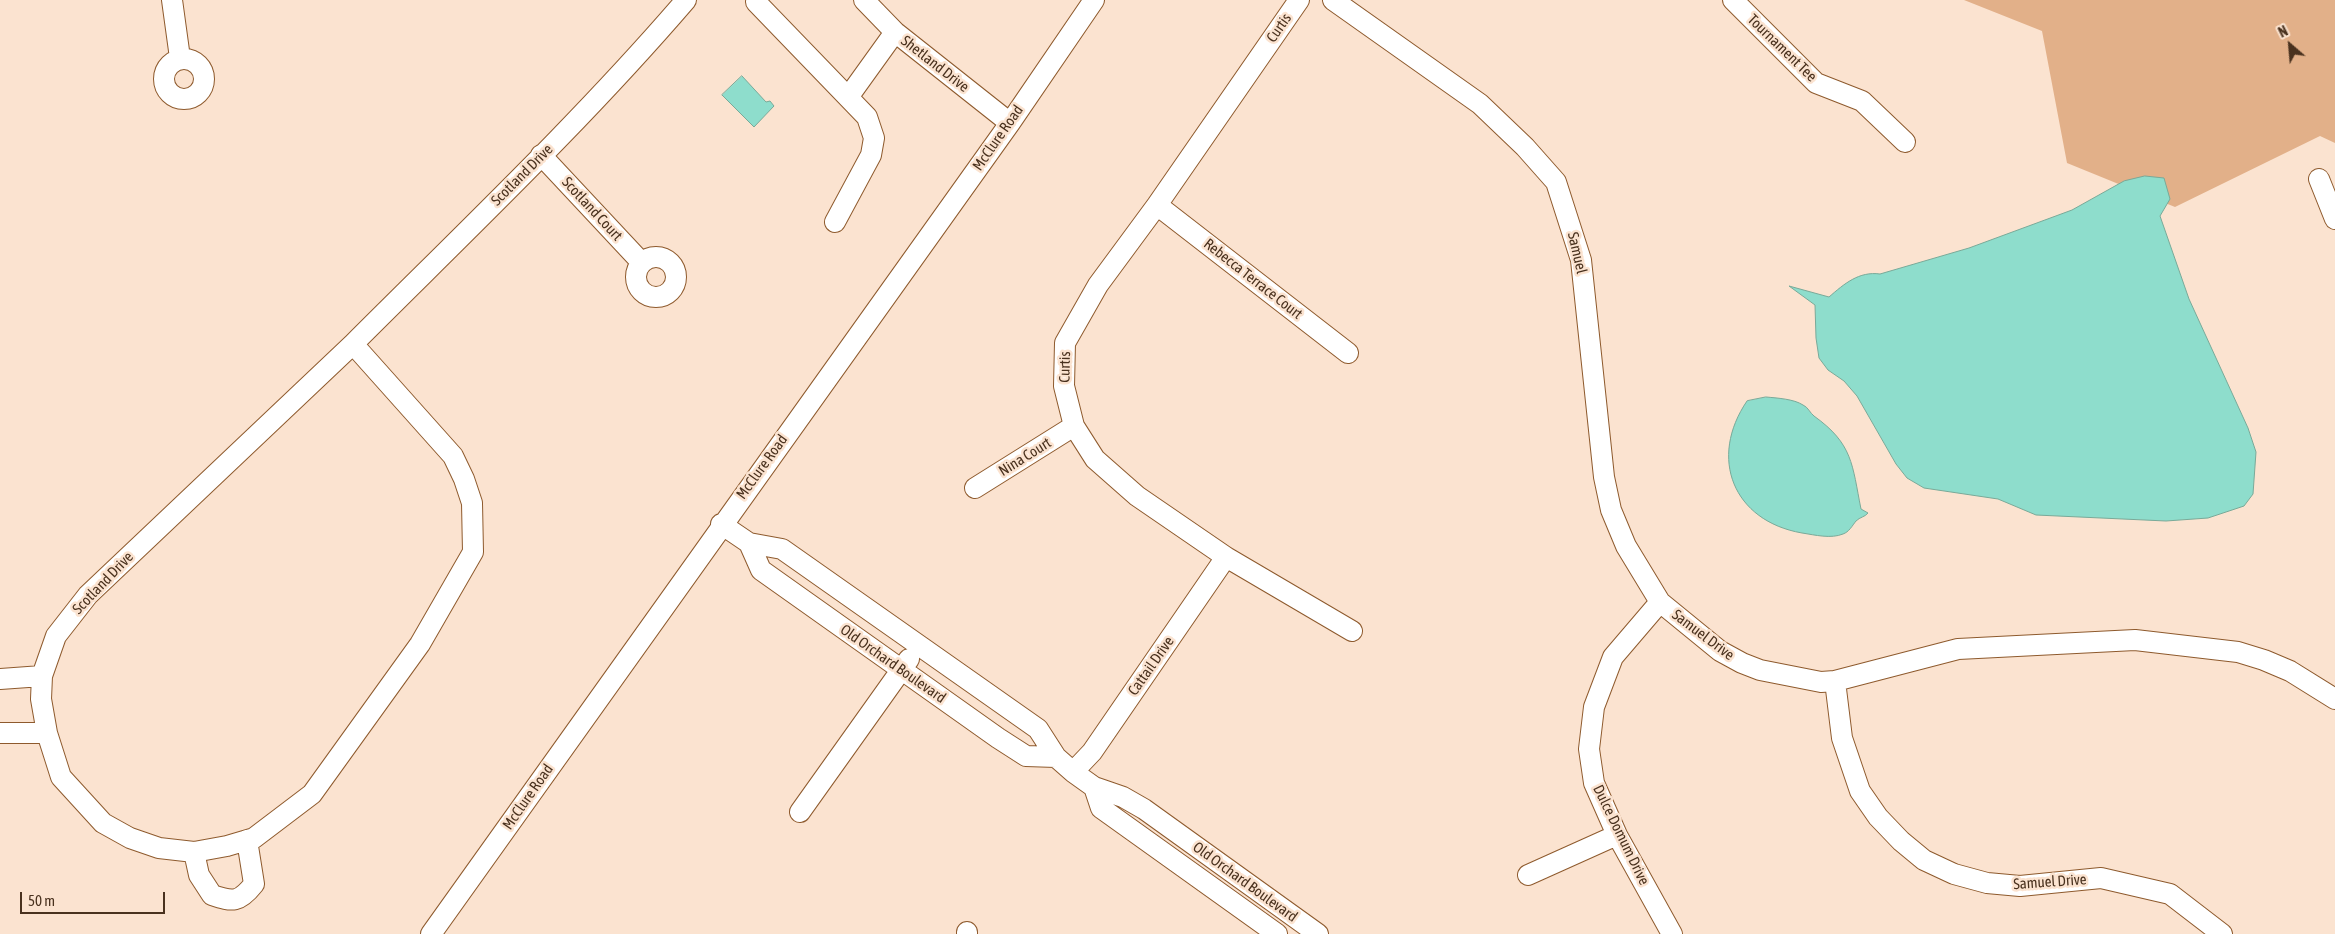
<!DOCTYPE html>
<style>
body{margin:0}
#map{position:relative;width:2335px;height:934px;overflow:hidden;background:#fbe3d0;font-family:"Asap Condensed",sans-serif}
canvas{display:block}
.north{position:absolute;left:2265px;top:20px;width:50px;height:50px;-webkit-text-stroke:4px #fbe3d0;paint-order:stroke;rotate:333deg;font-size:14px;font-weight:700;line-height:20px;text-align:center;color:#49311e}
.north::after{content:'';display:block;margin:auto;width:18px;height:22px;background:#49311e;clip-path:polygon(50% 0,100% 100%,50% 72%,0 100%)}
.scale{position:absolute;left:20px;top:892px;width:145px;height:22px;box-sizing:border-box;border:2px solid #49311e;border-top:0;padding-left:6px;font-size:15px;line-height:18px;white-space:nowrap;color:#49311e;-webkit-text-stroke:4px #fbe3d0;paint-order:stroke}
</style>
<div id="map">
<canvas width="2335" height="934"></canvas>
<div class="north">N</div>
<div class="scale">50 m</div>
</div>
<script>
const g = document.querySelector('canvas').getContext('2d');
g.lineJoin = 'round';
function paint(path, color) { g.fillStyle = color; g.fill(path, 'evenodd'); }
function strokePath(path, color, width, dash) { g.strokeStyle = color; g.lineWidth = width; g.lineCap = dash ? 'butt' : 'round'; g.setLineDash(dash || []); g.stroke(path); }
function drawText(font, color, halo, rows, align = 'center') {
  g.font = font + ' "Asap Condensed",sans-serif'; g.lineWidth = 5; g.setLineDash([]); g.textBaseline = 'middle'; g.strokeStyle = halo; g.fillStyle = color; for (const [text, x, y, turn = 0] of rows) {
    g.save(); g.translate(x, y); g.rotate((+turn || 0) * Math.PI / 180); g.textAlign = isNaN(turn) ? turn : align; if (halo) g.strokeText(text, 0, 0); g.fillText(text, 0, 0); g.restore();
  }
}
paint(new Path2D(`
 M1964,0h371v143l-15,-7 -145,71 -108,-44 -25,-132z`), '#e2b089');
const water = new Path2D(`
 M742,76l24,26 4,-1 4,5 -20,21 -32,-32z
 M2145,176l19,2 6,21 -10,17 29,83 59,129 8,24 -3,42 -9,12 -36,12 -42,3 -130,-6 -38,-16 -74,-11 -17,-10 -11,-14 -39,-68 -13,-15 -16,-11 -9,-12 -3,-20 -1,-33 -26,-19 40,11c15,-13 30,-26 51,-23l89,-26 103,-38 52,-29z
 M1766,397c11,1 28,2 37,8 5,2 7,8 11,11 39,28 38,48 47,93l7,4c-3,4 -8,4 -12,8 -4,5 -7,11 -13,13 -12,5 -28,1 -41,-1 -69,-12 -94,-75 -55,-132z`);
paint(water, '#8eddcc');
strokePath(water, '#79a998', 1);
const minor = new Path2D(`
 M172,0l8,58
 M864,0l31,32 115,91
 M1299,0l-142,205 -59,80 -33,58 -1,43 10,40 21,33 42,37 89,61 126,74
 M1333,0l147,104 45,43 31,35 25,78 23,217 7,33 15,36 34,56 60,49 22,12 18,7 61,12 14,-1 123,-32 177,-9 103,12 26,8 26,11 45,28
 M1733,0l83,83 46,18 43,41
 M756,2l111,115 7,21 -3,17 -36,67
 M164 79a20 20 0 1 1 40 0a20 20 0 1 1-40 0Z
 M849,96l46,-64
 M541,155l101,108
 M2319,179l16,40
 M1157,205l191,148
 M636 277a20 20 0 1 1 40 0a20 20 0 1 1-40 0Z
 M353,344l100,112 11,23 8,24 1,49 -53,92 -108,150 -58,44 -27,8 -33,6 -35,-4 -29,-10 -27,-15 -42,-46 -14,-44 -6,-34 1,-23 14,-40 32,-41z
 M353,344c113,-113 229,-223 333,-344
 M975,488l99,-62
 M721,524l28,19 33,6 256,180 18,28 17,15 21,15 29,10 21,12 174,125
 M749,543l12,27 237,168 28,18 30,1
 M1660,602l-47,55 -19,50 -5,42 5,34 23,52 55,99
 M0,679l42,-3
 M1835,681l7,57 18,53 18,26 23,24 23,19 30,14 33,9 33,3 81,-8 69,16 52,40
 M0,733h47
 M1073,772l19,-20 134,-195
 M1094,787l7,21 176,126
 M800,812l109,-153
 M194,852l5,23 13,20c21,7 27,8 42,-11l-7,-44
 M1528,875l89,-40
 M967,932v2
 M431,934l579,-811 84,-123`);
strokePath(minor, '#8e5a2d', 22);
strokePath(minor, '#fff', 20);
drawText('15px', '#49311e', '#fbe3d0', [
 ["Curtis",1279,28,-55],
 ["Tournament Tee",1782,48,44],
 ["Shetland Drive",935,64,38],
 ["McClure Road",998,138,-55],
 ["Scotland Drive",522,175,-45],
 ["Scotland Court",592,209,47],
 ["Samuel",1577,253,77],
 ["Rebecca Terrace Court",1253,279,38],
 ["Curtis",1065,367,-89],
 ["Nina Court",1025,457,-32],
 ["McClure Road",762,467,-54],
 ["Scotland Drive",103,583,-46],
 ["Samuel Drive",1703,635,37],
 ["Old Orchard Boulevard",893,664,35],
 ["Cattail Drive",1151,666,-55],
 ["McClure Road",528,797,-55],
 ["Dulce Domum Drive",1621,835,64],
 ["Old Orchard Boulevard",1245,882,36],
 ["Samuel Drive",2050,882,-4]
]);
</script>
